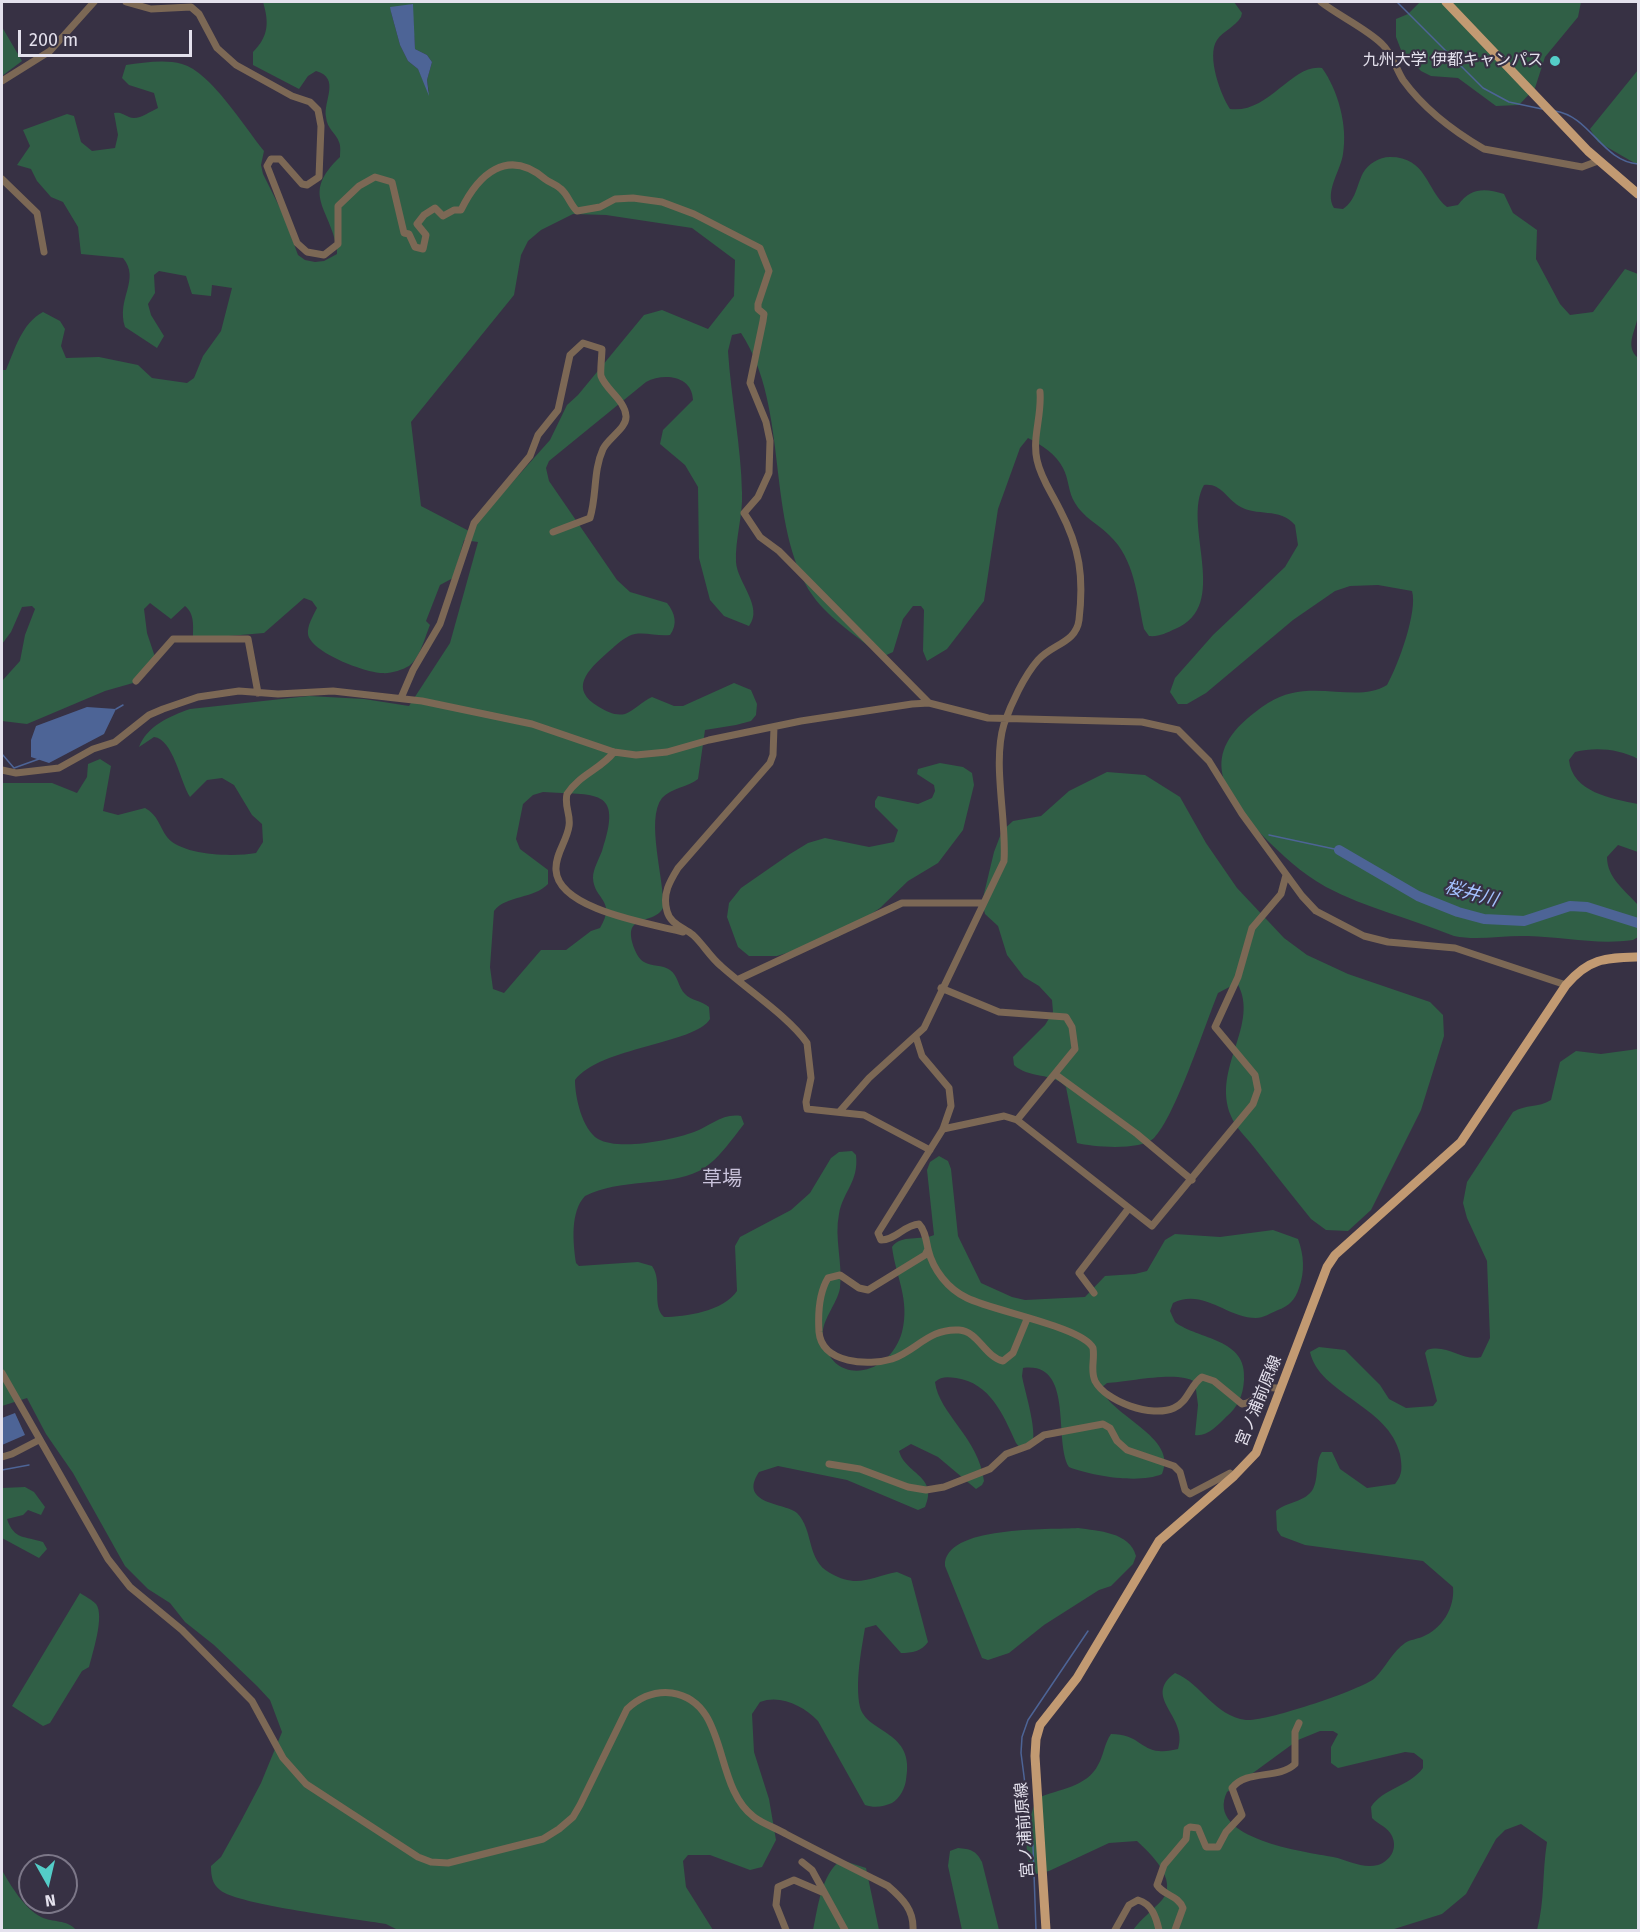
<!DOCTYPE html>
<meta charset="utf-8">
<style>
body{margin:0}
#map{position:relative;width:1640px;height:1932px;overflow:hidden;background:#373144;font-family:"Fira Sans",sans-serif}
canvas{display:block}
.frame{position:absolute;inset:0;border:3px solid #e4e1ed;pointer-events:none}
.north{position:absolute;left:18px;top:1854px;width:60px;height:60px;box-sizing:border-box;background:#373144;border:2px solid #7c7788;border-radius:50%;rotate:172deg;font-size:16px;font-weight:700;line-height:24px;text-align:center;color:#e4e1ed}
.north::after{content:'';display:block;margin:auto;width:21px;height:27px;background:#54cdc8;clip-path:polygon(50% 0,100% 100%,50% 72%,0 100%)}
.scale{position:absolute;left:18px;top:30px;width:174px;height:27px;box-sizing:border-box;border:3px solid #e4e1ed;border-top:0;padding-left:8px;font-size:18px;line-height:21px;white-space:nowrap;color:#e4e1ed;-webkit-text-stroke:4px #373144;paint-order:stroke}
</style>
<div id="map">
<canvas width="1640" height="1932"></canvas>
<div class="frame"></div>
<div class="north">N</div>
<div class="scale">200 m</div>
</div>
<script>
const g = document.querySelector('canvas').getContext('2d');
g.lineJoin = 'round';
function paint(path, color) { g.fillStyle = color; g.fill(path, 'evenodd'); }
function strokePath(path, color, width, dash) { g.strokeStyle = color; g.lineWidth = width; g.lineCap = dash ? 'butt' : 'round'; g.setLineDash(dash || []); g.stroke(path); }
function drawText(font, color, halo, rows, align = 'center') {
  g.font = font + ' "Fira Sans","Noto Sans JP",sans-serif'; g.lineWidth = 4.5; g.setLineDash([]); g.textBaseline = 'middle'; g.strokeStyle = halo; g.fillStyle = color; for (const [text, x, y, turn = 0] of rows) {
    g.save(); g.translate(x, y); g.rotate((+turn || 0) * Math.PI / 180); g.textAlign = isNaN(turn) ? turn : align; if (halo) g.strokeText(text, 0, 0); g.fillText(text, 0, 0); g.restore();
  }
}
paint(new Path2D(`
 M263,2h971l8,11 -1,4c-6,10 -18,14 -24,23 -11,16 4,56 13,69 39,5 62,-46 92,-41 16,22 26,58 21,86 -2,16 -19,38 -9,54l9,1c13,-9 13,-22 20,-36 5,-9 16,-16 27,-16 37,0 36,33 57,50l11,-2c13,-17 26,-17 46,-11l9,19 24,17 -1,29 24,45 10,11 23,-3 32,-43 13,5c0,13 1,26 0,39 0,15 -15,32 0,45v401c-19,-10 -42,-12 -63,-7l-6,8c3,32 43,39 69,44v48l-20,-7 -11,12c0,21 18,33 31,48v32l-5,3c-36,5 -70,-3 -105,-4 -25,-1 -50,5 -74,0 -42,-17 -88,-28 -128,-49 -25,-14 -44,-32 -64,-52 -49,-52 -61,-88 6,-132 42,-27 87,2 119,-18 11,-19 31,-74 25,-94l-34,-6 -28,1 -15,5 -42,29 -87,73 -19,11h-9l-8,-12 5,-14 38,-43 72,-68 13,-22 -3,-20c-15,-18 -39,-8 -56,-19 -13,-8 -18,-23 -35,-21 -23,40 28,121 -29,144 -9,4 -16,8 -26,7l-5,-7c-7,-32 -9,-70 -35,-94 -11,-11 -26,-18 -34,-32 -7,-11 -6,-24 -12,-35 -7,-14 -21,-23 -35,-30l-8,10 -22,61 -14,92 -37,48 -20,12 -4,-10 1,-41 -3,-4h-8l-10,13 -10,33 -11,5c-23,-20 -52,-37 -69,-61 -49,-72 -22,-187 -72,-263l-9,2 -4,16c3,47 13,94 14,142 1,23 -7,46 -6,69 1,20 28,45 13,64l-25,-10 -14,-16 -11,-42 -1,-71 -13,-22 -25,-21 3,-14 30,-30c-1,-25 -30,-27 -47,-18l-97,79 -3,7 3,13 68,99 13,12 37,11c8,10 11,21 3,32 -13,2 -29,-5 -41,1 -8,4 -15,11 -22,17 -19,17 -39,36 -8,54 9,5 16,9 26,7 7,-2 18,-13 27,-17l22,9h9l51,-23 17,7 6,14 -1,11 -5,6 -15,4 -31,5 -7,49c-10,8 -27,9 -36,19 -17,22 3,82 1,110 -7,13 -25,9 -31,20 -4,8 4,30 12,34 8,5 18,2 26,8 8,5 8,17 15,24 5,6 17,7 24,13l1,12c-15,25 -110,28 -135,61 0,17 7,49 23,59 21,12 74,1 96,-7 17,-6 28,-19 47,-16l3,8c-12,15 -27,38 -45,47 -33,16 -79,7 -114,25 -15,16 -12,46 -9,67l3,3 59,-4 14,4c11,15 -1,40 12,51 21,0 60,-6 73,-26l-2,-45 5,-9 51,-27 19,-17 21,-35 8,-6 13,-1 4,4c3,27 -13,36 -17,59 -5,24 4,49 1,74 -3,17 -20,33 -17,51 10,49 67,37 79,-7 8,-33 -6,-54 -10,-85 9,-13 29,-6 42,-12l-7,-65 3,-8 9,-6 9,5 3,8 7,67 23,47 31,14 13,3 60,-3 20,-21 30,-2 12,-3 18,-31 10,-6 45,3 53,-7 25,9c6,16 7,33 1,49 -4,12 -10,18 -21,22 -7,3 -15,8 -22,8 -29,0 -53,-30 -83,-15l-3,8 5,11c23,18 73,16 69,58 -1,16 -6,27 -18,37 -8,8 -19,20 -31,18l3,-30 -3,-23c-16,-12 -67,0 -88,1l-6,5c9,28 78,49 61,86 -22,10 -71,2 -93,-7 -16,-26 6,-106 -46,-99l-1,8c3,17 17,58 9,72h-11l-4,-5c-13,-29 -26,-60 -60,-65 -8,-1 -15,-2 -21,4 4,32 44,56 49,99l-2,4 -6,4 -38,-32 -27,-13 -12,7c6,23 40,25 26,56l-7,3 -71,-30 -69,-14 -19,6c-22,33 28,31 38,41 17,17 9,47 33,60 28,16 40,4 67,-1l14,6 17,64c-6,9 -16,11 -27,11l-25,-28 -11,3c-4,24 -10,55 -5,79 7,27 56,23 46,73 -1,8 -6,18 -14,23 -9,4 -18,5 -27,2l-47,-84c-14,-15 -38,-27 -58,-19l-8,12 2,38 15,47 7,41 -14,27 -12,3 -40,-15h-22l-5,6 3,26 27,43h-315l-12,-6c-29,-5 -149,-19 -166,-34 -8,-6 -9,-15 -9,-24l10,-9 20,-36 20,-38 21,-51 -12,-32 -13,-14 -43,-41 -29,-23 -15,-19 -22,-14 -23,-23 -52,-93 -27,-39 -19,-36 -25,8v-623h50l25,10 10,-16 1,-13 12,-5 11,7 -8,45 15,4 27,-7c13,7 14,18 22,29 15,19 67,20 89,16l7,-11 -1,-18 -10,-9 -18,-30 -12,-7 -15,2 -17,17c-10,-16 -17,-58 -36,-60l-15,10c8,-21 31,-31 51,-38l119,-13 55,3 45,7 41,-63 28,-101 -14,-2 -11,38 -13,7 -14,36 4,4c-5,12 -10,33 -21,41 -7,4 -19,8 -27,7 -16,0 -72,-21 -74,-39 -1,-8 5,-18 9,-26l-5,-7 -8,-3 -40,35 -71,6c0,-12 2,-25 -8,-33l-14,13 -21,-16 -6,6 3,24 8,24 -15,24 -35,10 -78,33 -25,-3v-40l18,-20 5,-26 10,-26 -3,-3 -10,1 -11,25 -9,12v-274h4c9,-21 16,-47 37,-58l17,9 5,8 -4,17 5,12 33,-1 39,8 14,13 35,5 7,-5 9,-22 18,-25 11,-43 -20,-3 -1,11 -19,-2 -6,-18 -27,-5 -5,4 1,18 -7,11 3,11 13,21 -7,12 -32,-21c-9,-29 16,-47 -2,-69l-42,-4 -3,-27 -15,-25 -12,-5 -14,-16 -6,-12 -14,-4 13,-19 -7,-16 44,-16 7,2 7,26 11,9 23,-3 3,-13 -4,-22c7,-1 8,1 15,4 9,4 20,-5 29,-9l-4,-15 -25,-8 -7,-7 4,-13c17,-2 38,-6 56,-1 29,8 63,64 82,87l-3,14 2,9 20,40 15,41 7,5 10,2 9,-1 13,-7v-5c-7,-42 -37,-54 3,-92 0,-4 1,-11 -1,-15 -3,-9 -12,-13 -13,-25 -3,-16 15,-39 -10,-46l-8,5 -9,13 -46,-24v-13c16,-16 16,-30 10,-50zM412,4l3,45 12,6 5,7 -5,18 2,13 -11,-24 -10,-8 -8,-16 -9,-33zM573,214l33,1 86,13 43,32 -1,36 -26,33 -46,-19 -18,5 -66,80 -11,10 -17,35 -81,91 -48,-25 -10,-84 103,-127 7,-40 7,-14 13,-11zM543,792c52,4 81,-6 59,59 -3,8 -9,18 -9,27 1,22 24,22 7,50l-9,3 -25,19h-25l-37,43 -11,-4 -3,-22 4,-56c12,-16 40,-12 54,-27v-14l-28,-21 -4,-10 7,-35 10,-9z
 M1420,2h161l-3,15 -33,40 -10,31 -16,17 -23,1 -38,-28 -27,-2 -10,-5 -20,-21 -5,-13v-18l12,-5z
 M2,27l20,34 -20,15z
 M1638,70v95l-40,-23 -8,-13z
 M940,763l23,4 9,6 2,12 -11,45 -25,33 -30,18 -28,27 -42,29 -61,19h-28l-11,-9 -11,-30 2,-14 12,-15 49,-34 18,-11 17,-5 44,9 25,-5 4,-12 -23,-23v-6l3,-5 40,8 14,-6 3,-7 -1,-6 -17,-11 1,-5z
 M1107,772l38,3 35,22 26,46 31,45 47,50 23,17 41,19 82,28 13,13 1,21 -23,74 -50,100 -23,21 -22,-1 -15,-11c-20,-25 -39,-49 -58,-73 -7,-9 -18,-19 -22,-30 -20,-48 30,-92 6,-133l-19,10c-13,32 -43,124 -64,145 -13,13 -61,9 -77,5l-11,-56c-13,-15 -37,-8 -52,-22l-1,-8 32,-32 8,-13 -1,-12 -13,-14 -15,-9 -17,-22 -9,-29 -13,-12 -3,-12 12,-50 8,-21 11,-10 28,-5 28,-25z
 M1638,1049v881h-101c8,-30 5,-57 10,-88l-26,-18 -16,6 -9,9 -30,55 -24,20 -51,16h-258c8,-11 20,-20 29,-30 17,-20 -12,-47 -25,-59l-28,2 -60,28 -13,3c-17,-15 -7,-58 1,-76 22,-9 50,-11 61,-33 6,-10 6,-21 13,-31 27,0 30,16 48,17 6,1 13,-1 19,-2 11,-33 -37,-51 -3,-76 27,11 39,43 71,47 19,2 115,-30 129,-42 10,-10 18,-27 30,-35 4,-3 12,-4 17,-6 20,-8 33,-29 31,-50l-30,-26 -118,-16 -24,-9 -4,-6 -1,-19c10,-9 30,-9 37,-22 6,-11 2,-28 9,-37h10l8,17 27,19 28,-4c8,-10 7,-17 5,-30 -11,-48 -81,-60 -90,-102l9,-5 26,3 35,35 9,14 17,9 27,-2 4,-5 -12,-48 2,-3c20,-7 36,12 54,7l9,-19 -3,-77 -20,-43 -4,-15 4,-21 46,-70c13,-8 25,-4 38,-12l9,-38 16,-11 25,3zM1320,1731h13l5,3 -7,13v16l7,5 67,-16 9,1 9,7v8c-13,18 -41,21 -52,39l1,11c7,7 16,9 20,18 6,13 -2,25 -14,29 -16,4 -30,-5 -45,-8 -27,-5 -129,-18 -106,-65l71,-52z
 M25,1487l9,5 11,15 -4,8 -13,-5 -5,5 -16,4c7,21 18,17 36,23l4,7 -8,9 -37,-20v-50z
 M1078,1528c20,3 52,4 58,28l-3,8 -22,22 -12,4 -55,35 -35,28 -21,7 -6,-2 -37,-92c-2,-41 105,-36 133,-38z
 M80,1593c5,3 12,7 16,11 9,12 -4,50 -7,63l-7,4 -32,52 -7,3 -31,-20z
 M958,1848c12,1 18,2 24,14l17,68h-37l-14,-64 2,-15z
 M841,1860l25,8 13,62h-66c5,-23 8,-55 28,-70z
 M2,1870c8,15 23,39 39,47 12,6 26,2 35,13h-74z`), '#305f46');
paint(new Path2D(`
 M413,4l2,45 12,6 5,7 -5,18 2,16 -11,-27 -10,-8 -8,-16 -9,-33 -1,-5z
 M87,707l29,2 -12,25 -55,29 -18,-6v-17l5,-14z
 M15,1413l10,22 -23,10v-27z`), '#4d6496');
strokePath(new Path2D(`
 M1397,2l86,86 26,14 33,7
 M1555,111c35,5 47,50 83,53
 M116,709l7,-4
 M2,754l12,14 25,-9
 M1269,835l70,15
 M2,1470l27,-5
 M1036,1930l-3,-84 -12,-93 1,-16 6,-17 60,-89`), '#4d6496', 1.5);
strokePath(new Path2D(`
 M1339,850l79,46 40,16 26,7 40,2 46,-15 17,1 51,16`), '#4d6496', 10);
strokePath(new Path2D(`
 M126,2l25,7 40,-2 8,7 18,34 19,17 56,31 18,6 8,8 3,16 -2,51 -12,8 -5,-1 -22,-25h-9l-4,7 30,77 10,9 17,3 14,-11v-38l21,-20 16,-9 17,5 12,51 5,1 6,13 8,2 3,-14 -9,-11 7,-9 11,-7 8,8 11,-6h7c17,-35 46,-63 84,-31 5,4 11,5 16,10 7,6 9,15 16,22l23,-4 15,-8 18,-1 29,4 32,12 66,34 9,23 -11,33v5l6,5 -1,7 -13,62 16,39 4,19 -1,32 -11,24 -14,16 16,24 19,14 150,152
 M1321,2c18,14 46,27 61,42 10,9 14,25 21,36 21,29 50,51 81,69l98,18 16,-6
 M2,81l48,-30 44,-49
 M2,179l35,34 7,39
 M136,681l37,-42h75l10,54
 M401,698l12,-28 27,-46 34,-101 56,-67 8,-21 20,-25 12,-55 13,-12 19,6c0,6 -2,23 -1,27 5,14 24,24 25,40 1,12 -18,22 -23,33 -10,22 -6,46 -13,69l-37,14
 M774,727l-1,28 -3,8 -92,105c-8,13 -16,26 -11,43 3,13 16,16 26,24 10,9 17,22 28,31 24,22 68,51 86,77l4,35 -5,24 1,7 57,6 66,35
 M614,752c-13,17 -35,23 -47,42 -3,12 4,21 2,32 -2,15 -14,28 -13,44 2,40 96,54 127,62
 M2,770l14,3 43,-5 34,-19 22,-7 34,-27 14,-6 35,-12 41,-6 39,3 55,-3 89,10 110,23 82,28 22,3 31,-3 42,-12 92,-19 111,-17 17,-1 59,15 154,4 36,8 31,31 33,53 60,82 14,15 48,25 24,6 67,6 111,37
 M739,979l163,-76h80
 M941,988l58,24 67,5 6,10 3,22 -58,71
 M916,1037l6,19 27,32 2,18 -8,23 -65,104 3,7c15,0 23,-15 38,-16 6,6 7,16 9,25 5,21 20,40 39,49 26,13 116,29 126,50 2,12 -3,22 2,33 11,21 57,37 79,27 14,-6 16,-23 28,-31l12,4 28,23c19,-2 13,-21 39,-15
 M1055,1074l82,60 55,46
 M840,1111l29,-33 55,-50 80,-167c3,-42 -12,-97 0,-137 7,-20 20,-48 34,-64 14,-16 38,-17 41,-40 5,-43 1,-72 -19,-110 -8,-17 -19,-31 -23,-50 -5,-23 5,-44 3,-68
 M943,1129l61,-13 13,4 135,106 101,-122 5,-14 -3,-15 -40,-48 23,-50 14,-49 29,-34 5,-19
 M928,1249l-3,6 -57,35 -9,-2 -19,-13 -12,3c-9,15 -10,38 -9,54 3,32 50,34 73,27 24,-8 37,-31 67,-29 19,1 26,27 44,31l10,-8 14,-34
 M1094,1293l-15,-20 50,-65
 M2,1373l106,186 22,28 52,43 70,71 31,57 23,26 112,73 13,5 17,1 95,-24 16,-10 14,-12 7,-12 47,-96c13,-12 28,-18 45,-16 58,9 40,93 82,124 9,7 22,11 32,17 34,18 68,35 102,52 15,13 26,24 25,44
 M2,1457l10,-3 27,-14
 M829,1464l31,5 48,18 18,3 18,-3 46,-18 16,-15 22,-8 16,-11 59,-11 7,4 7,13 10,9 47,16 6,6 5,18 5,4 40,-21 4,3
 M802,1862l10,8 33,60
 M786,1930l-10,-25 2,-18 16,-7 28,12
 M1115,1930l14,-25 9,-5c14,4 18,17 21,30
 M1175,1930l8,-22c-5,-13 -19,-12 -26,-23l7,-20 22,-26 1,-10 3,-2 8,1 8,19h12l8,-15 16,-17 -10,-27c15,-19 46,-8 63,-24v-32l4,-9`), '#7c6855', 7);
strokePath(new Path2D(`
 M1446,2l142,149 50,43
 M1046,1930l-11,-174 1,-17 4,-14 37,-47 82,-137 75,-65 22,-23 71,-186 8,-12 126,-113 105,-157c23,-27 39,-27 72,-28`), '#c29a72', 9);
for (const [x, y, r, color] of [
 [1555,61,6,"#54cdc8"]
]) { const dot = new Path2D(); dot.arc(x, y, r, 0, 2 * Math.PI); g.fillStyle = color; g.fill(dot); strokePath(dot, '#373144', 2); }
drawText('16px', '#e4e1ed', '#373144', [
 ["九州大学 伊都キャンパス",1543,61]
], 'right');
drawText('16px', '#e4e1ed', '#373144', [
 ["宮ノ浦前原線",1259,1401,-68],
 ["宮ノ浦前原線",1025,1830,-94]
]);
drawText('italic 18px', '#a4c1fe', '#373144', [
 ["桜井川",1471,894,15]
]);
drawText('20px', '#c9c2db', '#373144', [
 ["草場",722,1179]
]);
</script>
